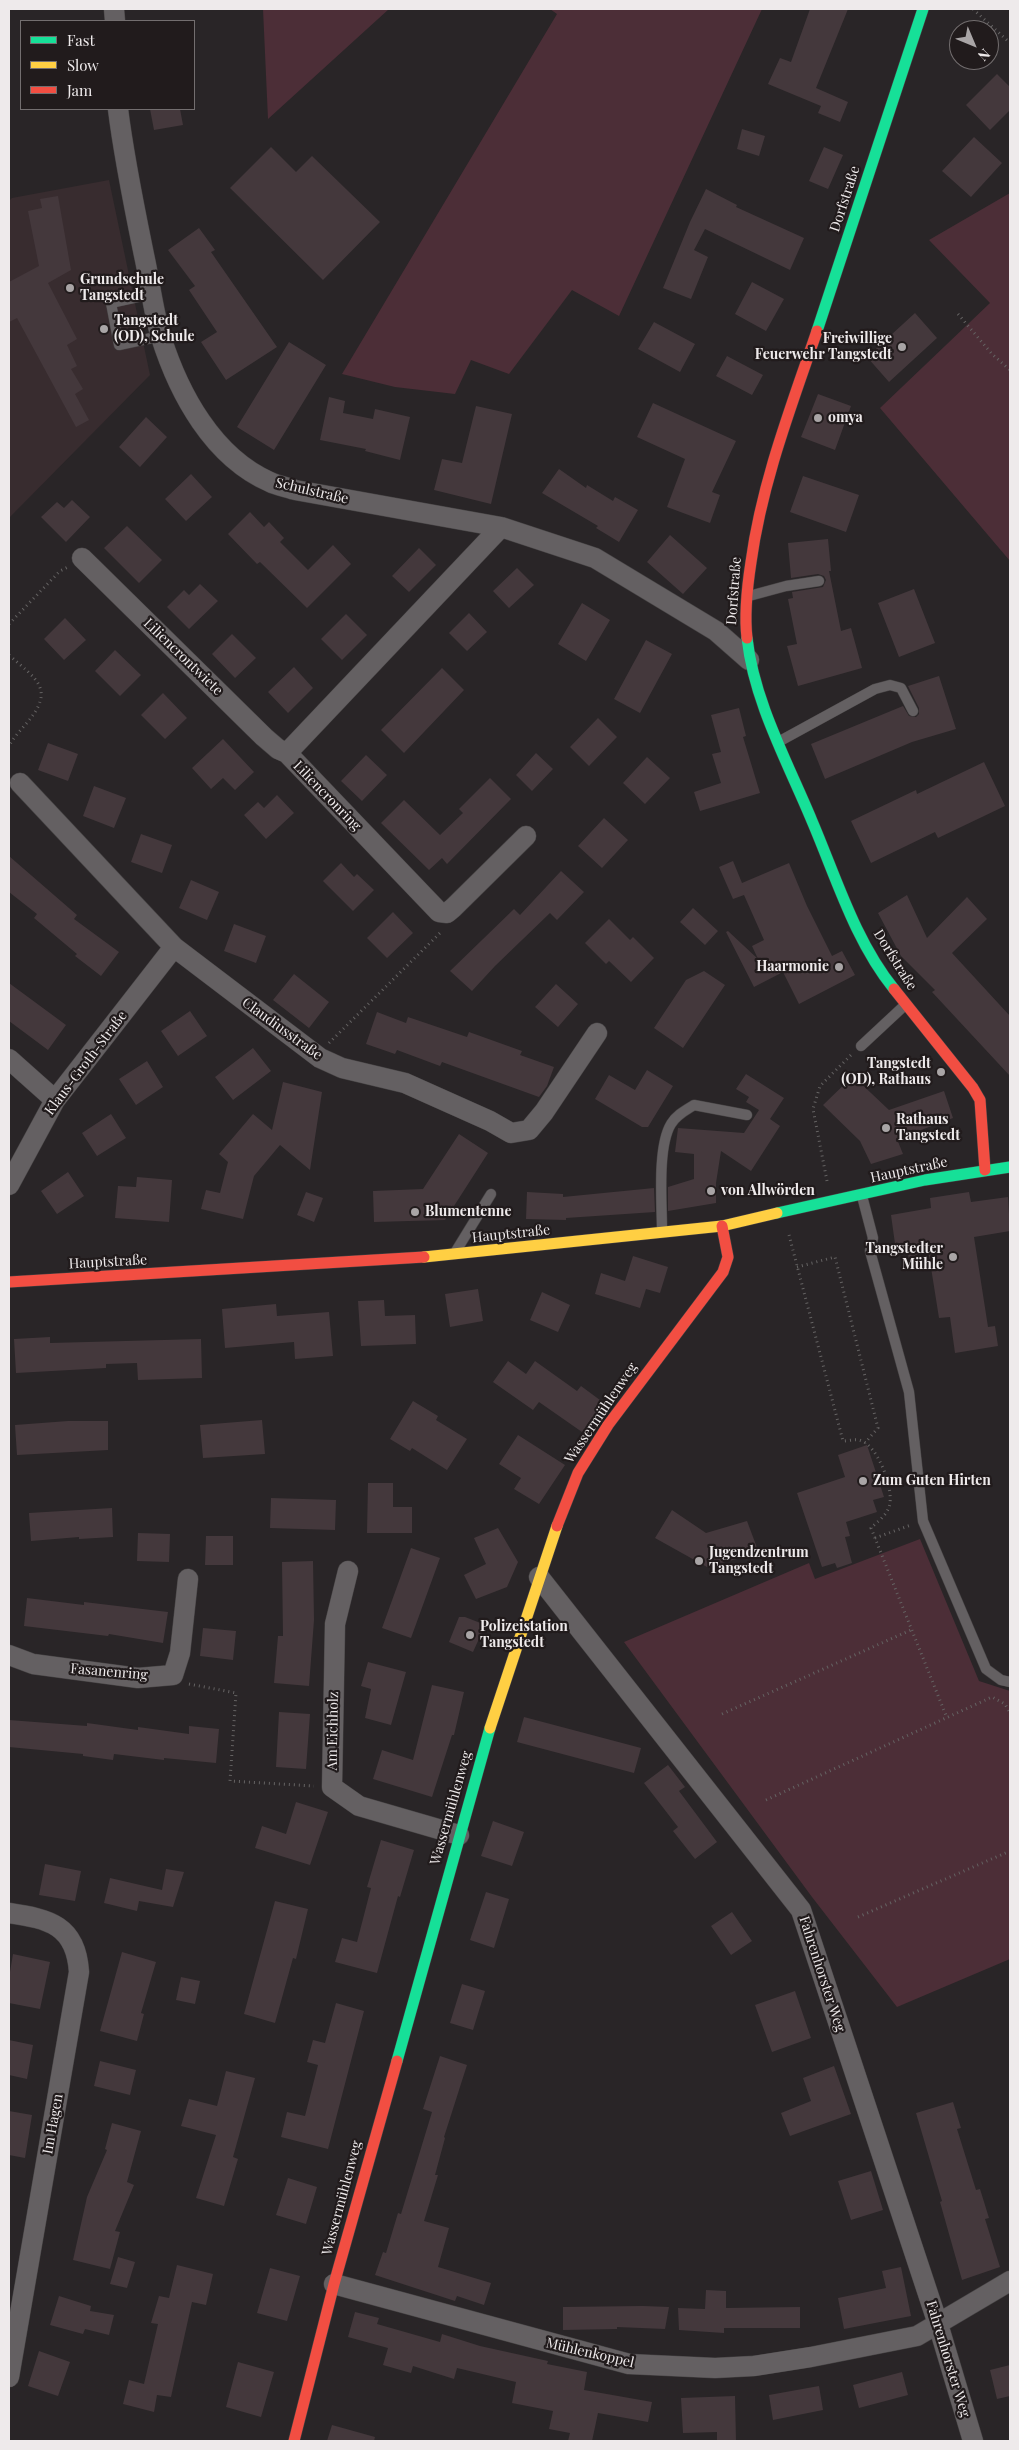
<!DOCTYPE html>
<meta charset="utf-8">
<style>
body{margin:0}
#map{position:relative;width:1019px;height:2450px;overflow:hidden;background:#292527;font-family:"Playfair Display",serif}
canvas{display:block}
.frame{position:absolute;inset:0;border:10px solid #eeeaeb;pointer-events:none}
.legend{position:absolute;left:20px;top:20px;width:175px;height:90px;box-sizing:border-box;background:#211b1c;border:1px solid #736e6f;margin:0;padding:6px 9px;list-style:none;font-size:15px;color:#eeeaeb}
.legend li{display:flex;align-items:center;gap:10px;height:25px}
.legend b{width:25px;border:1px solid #736e6f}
.north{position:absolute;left:949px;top:20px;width:50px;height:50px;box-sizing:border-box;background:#211b1c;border:1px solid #736e6f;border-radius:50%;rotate:135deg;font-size:14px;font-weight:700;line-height:20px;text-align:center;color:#eeeaeb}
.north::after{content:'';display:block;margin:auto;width:18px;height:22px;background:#a9a5a6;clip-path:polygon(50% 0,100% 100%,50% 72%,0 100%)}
</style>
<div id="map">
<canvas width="1019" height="2450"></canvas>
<div class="frame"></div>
<ul class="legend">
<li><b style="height:6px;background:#16e098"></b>Fast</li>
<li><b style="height:6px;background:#ffcf43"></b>Slow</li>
<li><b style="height:6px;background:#f24e42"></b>Jam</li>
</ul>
<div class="north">N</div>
</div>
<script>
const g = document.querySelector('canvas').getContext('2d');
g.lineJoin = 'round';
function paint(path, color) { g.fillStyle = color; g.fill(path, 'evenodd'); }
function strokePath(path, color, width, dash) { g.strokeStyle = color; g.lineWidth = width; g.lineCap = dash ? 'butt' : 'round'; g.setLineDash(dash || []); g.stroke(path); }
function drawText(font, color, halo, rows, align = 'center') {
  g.font = font + ' "Playfair Display",serif'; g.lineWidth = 4.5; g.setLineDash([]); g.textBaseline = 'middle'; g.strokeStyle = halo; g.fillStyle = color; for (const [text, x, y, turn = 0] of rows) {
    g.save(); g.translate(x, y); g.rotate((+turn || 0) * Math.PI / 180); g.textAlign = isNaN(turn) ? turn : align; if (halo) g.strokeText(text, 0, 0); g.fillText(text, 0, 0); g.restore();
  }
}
paint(new Path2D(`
 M109,180l41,195 -141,143v-317l3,-3z`), '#382c2f');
paint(new Path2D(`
 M263,9h126l-121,110z
 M550,9h212l-143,307 -47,-26 -63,84 -38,-14 -16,34 -60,-7 -53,-13 215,-360z
 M1010,193v368l-130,-153 110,-105 -61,-63z
 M920,1539l59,142 31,10v268l-113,48 -85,-110 -188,-255 185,-79 6,16z`), '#4c2e37');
paint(new Path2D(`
 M810,9h38l-32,79 32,14 -8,20 -22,-9 3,-7 -53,-22 12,-26 11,4z
 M997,74l13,13v23l-20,20 -24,-25z
 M150,109h30l3,16 -29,5z
 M742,129l23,7 -6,20 -22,-7z
 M974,137l28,26 -31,34 -29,-26z
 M271,147l25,25 16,-16 68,66 -57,58 -93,-92z
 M824,147l19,8 -15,34 -19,-8z
 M706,189l31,16 -1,2 68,31 -14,32 -85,-41 -11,21 14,7 -17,42 -28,-11 27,-66z
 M58,196l13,74 -23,13 29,56 -10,6 10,21 -6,3 12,20 -8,5 14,26 -13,7 -59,-109 -8,4v-40l30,-16 -11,-55 14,-3 -2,-9z
 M199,228l16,22 -4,2 66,95 -51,33 -25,-38 16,-10 -28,-42 6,-4 -27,-36z
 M752,282l32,17 -18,32 -31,-17z
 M915,313l22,25 -48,44 -22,-25z
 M654,322l41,22 -15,28 -42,-23z
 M289,342l37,23 -52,85 -37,-23z
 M727,356l36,19 -11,20 -36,-19z
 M818,394l33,12 -16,44 -34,-13z
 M329,397l16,4 -2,12 30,6 2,-10 35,8 -10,43 -35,-9 1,-2 -46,-9z
 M653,403l83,38 -24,51 8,3 -10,28 -43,-16 18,-48 -48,-22z
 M476,406l36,8 -21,90 -57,-14 8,-31 20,4z
 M146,417l21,20 -27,30 -21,-20z
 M559,469l27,19 1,-3 26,16 2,-4 23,13 -19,32 -23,-14 2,-2 -56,-33z
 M191,474l21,23 -26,24 -21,-22z
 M803,476l56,19 -13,37 -56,-20z
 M72,500l18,17 -24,25 -25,-25 16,-15 7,6z
 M250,512l14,15 5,-5 15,16 -4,4 28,28 25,-25 18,19 -44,44 -47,-46 -3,2 -29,-30z
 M127,526l35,34 -23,23 -35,-35z
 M670,535l37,33 -24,26 -36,-32z
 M828,539l3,32h-2l12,60 10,-3 11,40 -64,18 -11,-40 10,-2 -9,-45 5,-1 -1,-6 31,-5 3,-7 -2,-4 -6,-2 -27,4 -3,-35z
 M419,548l17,17 -27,27 -17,-16z
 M517,568l17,17 -25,23 -16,-17z
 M200,584l18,17 -29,28 -22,-22 17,-17 5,5z
 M914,589l21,54 -36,14 -21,-54z
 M582,603l28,17 -24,41 -28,-17z
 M469,613l18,19 -20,19 -18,-18z
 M346,614l21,21 -25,25 -21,-21z
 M65,618l21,22 -22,20 -20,-21z
 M232,634l24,24 -21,20 -23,-24z
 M646,640l26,14 -32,59 -26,-14z
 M115,650l26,25 -21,21 -25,-25z
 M294,667l19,21 -25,25 -20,-21z
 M442,668l22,22 -60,63 -23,-23z
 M939,676l17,53 -44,13 -87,37 -14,-35 92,-38 6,10 7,1 3,-3v-6l-11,-22z
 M163,693l24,25 -22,21 -24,-24z
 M739,708l7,28 -3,1 17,56 -60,18 -6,-19 27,-9 -9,-29 9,-2 -10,-37z
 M598,718l19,19 -28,29 -19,-19z
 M223,739l31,33 -19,18 -12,-12 -12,11 -19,-21z
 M48,743l30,11 -10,27 -30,-11z
 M536,753l17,16 -21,22 -16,-16z
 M366,755l21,20 -25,26 -21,-20z
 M647,757l23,21 -25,26 -22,-21z
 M984,762l21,44 -67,32 -3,-6 -64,31 -20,-42 65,-31 1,4z
 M490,778l21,21 -64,65 -5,-6 -13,12 -48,-47 23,-23 36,35 23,-22 -4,-4z
 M94,786l32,12 -12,30 -31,-12z
 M277,795l17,18 -28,26 -22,-24 14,-13 6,6z
 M604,818l24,22 -26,28 -24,-22z
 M141,834l31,11 -10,28 -31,-11z
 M9,856l68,59 -3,4 45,33 -18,24 -26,-20 2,-2 -43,-36 3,-4 -28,-22z
 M733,861l9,22 47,-20 18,43 25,50 10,-5 13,24 -56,29 -16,-32 -29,15 -28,-55 2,-1 30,28 -6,-13 12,-6 -20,-45 -11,4 -14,-32z
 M341,863l13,14 3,-3 17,16 -21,21 -30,-30z
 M561,871l23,21 -27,28 -7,-7 -55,53 -23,25 -22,-20 64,-62 6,6z
 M191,880l28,12 -12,28 -28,-12z
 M907,895l20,43 40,-41 20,22 -35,34 58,63v60l-78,-84 3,-2 -34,-34 -23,-43z
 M693,908l25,23 -13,14 -25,-23z
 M393,912l20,21 -26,25 -20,-20z
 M609,919l21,21 3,-3 21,21 -23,24 -22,-21 -3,3 -21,-21z
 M234,924l32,12 -10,27 -32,-12z
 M704,971l21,14 -42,63 -29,-20 32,-48z
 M294,974l35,28 -20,26 -36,-28z
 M9,983l57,42 -18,25 -39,-29z
 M556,984l22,20 -20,23 -23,-20z
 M190,1011l17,25 -29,20 -17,-25z
 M377,1012l29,11 2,-6 59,20 2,-5 53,19 -2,4 34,12 -7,19 -8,11 -97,-35 -2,4 -43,-16 -2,4 -29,-10z
 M253,1048l18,23 -38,29 -18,-23z
 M147,1061l16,26 -27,18 -17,-26z
 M647,1070l26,16 -25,41h-6l-47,-28 14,-24 26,15z
 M746,1074l38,24 -14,21 10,7 -29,45 -30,-20 -5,32v20l-48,8v-24l26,-8v-25l-19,-2 3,-24 66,5 15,-23 -13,-8 3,-5 -13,-8z
 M853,1076l36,34 55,-19 9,27 -56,21 6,15 -32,10 -11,-23 -37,-36z
 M283,1082l39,10 -12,78 -30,-25 -26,31 -11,43 -42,-10 5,-19 14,3 8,-31 -9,-8 34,-40 19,16z
 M111,1114l15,24 -29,18 -15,-23z
 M459,1134l29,19 -43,67 -71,2 -1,-31 50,-2z
 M68,1172l16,24 -27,18 -16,-23z
 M137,1177l35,3 -3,42 -54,-4 3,-32 18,1z
 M654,1188l1,24 -89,6v2l-40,-1 1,-27 36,2v3z
 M306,1192l17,6 -9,24 -17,-7z
 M969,1192l2,10 37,-5 2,34 -36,6 14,90 7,-1 3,20 -43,7 -5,-36 -11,1 -10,-63 -20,4 -2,-10 -11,2 -5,-36 40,-7 -1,-10z
 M633,1256l35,11 -8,26 -14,-4 -6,19 -45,-14 6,-21 24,8z
 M478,1289l5,32 -33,6 -5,-33z
 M542,1292l28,13 -12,27 -28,-12z
 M384,1300l1,16 30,-1 1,29 -55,2 -3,-45z
 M276,1304l1,12 52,-4 4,44 -38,3 -1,-17 -69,6 -3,-39z
 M50,1337v6l151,-4 1,39 -64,2 -1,-17 -31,1v4l-90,5 -2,-34z
 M508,1361l18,13 9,-13 42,30 4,-5 23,17 -22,29 -43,-30 -6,8 -40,-28z
 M413,1401l25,15 -2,4 31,19 -20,31 -35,-22 -2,3 -20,-12z
 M262,1420l3,34 -62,4 -3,-33z
 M68,1421h40v29l-91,5 -2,-30z
 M518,1435l47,30 -26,39 -25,-15 7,-11 -22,-14z
 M867,1445l17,52 -11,3 4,12 -31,10 4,14 -5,1 7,26 -15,5 -2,-5 -13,4 -25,-74 48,-16 -7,-22z
 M368,1483h25v24h19v26h-45z
 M271,1498l65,2 -1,30 -65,-2z
 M112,1508l1,29 -34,2v-2l-48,4 -2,-28z
 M672,1510l34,23 41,-12 12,32 -52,14 -52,-29z
 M498,1528l20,34 -11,25 -31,12 -12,-24 22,-11 -12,-26z
 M138,1533l32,1 -1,28 -32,-1z
 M206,1536h27v29h-28z
 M411,1548l29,10 -29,80 -29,-10z
 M313,1561l1,59 -5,66 -35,-3 4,-47h5l-1,-74z
 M27,1598l57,7v-3l84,10 -5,31 -54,-9 -1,2 -84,-10z
 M459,1617h6l18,7v6l-10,22 -24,-10z
 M203,1628l33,3 -3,29 -33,-4z
 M368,1662l38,10 -15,53 -26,-7 6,-29 -10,-3z
 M432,1685l32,7 -10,43h-2l-20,62 -59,-18 9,-29 31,10z
 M279,1712l31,2 -4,55 -30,-2z
 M524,1717l117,31 -7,25 -117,-31z
 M9,1720l78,6v-3l51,7v-3l51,7v-8l30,3 -3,34 -52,-5v2l-50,-6 -1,6 -30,-4v-2l-74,-7z
 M668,1765l17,22 -6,4 38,51 -22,17 -22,-28 5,-4 -34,-44z
 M296,1802l32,10 -18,53 -55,-17 7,-22 24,8z
 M493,1821l31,11 -12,34 -31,-10z
 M381,1840l33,10 -14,47 -2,-1 -21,77 -42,-11 7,-24 15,4 14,-54 -4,-1z
 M45,1864l36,7 -6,30 -36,-6z
 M166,1869l18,3 -11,35 -34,-6 -2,10 -33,-8 6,-25 52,12z
 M486,1892l23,7 -15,49 -24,-8z
 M275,1901l33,8 -12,50 -3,-1 -18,65 -31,-9z
 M732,1912l20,29 -21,14 -20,-29z
 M122,1952l34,10 -15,51 3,1 -7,27 -37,-10z
 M13,1954l37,8 -10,47 -31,-6v-25z
 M181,1977l19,4 -5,23 -19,-4z
 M462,1984l23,7 -12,39 -23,-7z
 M795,1991l16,47 -39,14 -17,-47z
 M336,2003l28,8 -36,138 -47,-12 6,-25 18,4 13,-51 -11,-3 6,-22 12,3z
 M9,2040l24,5 -6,34 -18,-4z
 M440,2056l27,9 -23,72 1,1 -10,37h3l-14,46 25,7 -11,39 53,16 -7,22 -27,-9 -2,5 -80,-26 8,-23 3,1 12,-40 3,1 31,-102 -9,-3z
 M100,2061l36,9 -6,25 -36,-9z
 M834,2066l17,48 -61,22 -9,-23 30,-12 -8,-23z
 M226,2071l29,7 -22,79 5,2 -14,47 -28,-8 20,-63 -35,-9 8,-27 28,7z
 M953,2102l8,26 -4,1 19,61 4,-1 9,29 -4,1 15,48 -38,13 -22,-78 2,-1 -26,-88z
 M9,2111l23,4 -7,43 -16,-3z
 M112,2123l29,8 -14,51 7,3 -19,46 5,1 -10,37 -37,-9 14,-63 20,-47 -2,-1z
 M871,2171l12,39 -32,10 -13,-39z
 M288,2178l29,9 -11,37 -30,-9z
 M118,2257l17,5 -8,26 -17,-4z
 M177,2265l36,9 -7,31 -14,-3 -21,95 -14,-2 -3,17 -31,-8 6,-24 15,4 14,-60 -7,-1 8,-27 10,2z
 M901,2267l10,49 -67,13 -6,-31 48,-10 -4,-17z
 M270,2268l30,8 -13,45 -30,-8z
 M706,2290l20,1v17l74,-1v21h-76v5l-45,-3 -1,-22 27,1z
 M59,2296l32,10 -1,5 24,4 -5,20 -24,-6 -2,5 -33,-9z
 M643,2306l26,1 -4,22 -48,-2v2l-54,1v-23z
 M355,2312l24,6 -2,6 63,18 2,-8 38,12 68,15 -1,3 40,8 -3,18 68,12 -4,20 -50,-9 -6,28h-24l2,-8 -21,-4 4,-18 -41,-8 4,-21 -59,-14 -3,11 -41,-13 -2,7 -28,-8 5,-17 -40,-11z
 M39,2351l31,11 -12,34 -30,-10z
 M238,2362l36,10 -13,45 -35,-10z
 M1010,2365v31l-13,3 -7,-29z
 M902,2372l6,23 -49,13 -6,-23z
 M819,2386l4,24 -50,10 -4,-25z
 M735,2396l1,45h-19v-9l-34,1 -2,-35z
 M332,2425l43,12 -1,4h-47z`), '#44383c');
const lane = new Path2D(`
 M152,294l-41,9 8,42 42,-9
 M749,596l37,-10 33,-5
 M780,741l95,-52 15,-4 11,3 12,23
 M861,1046l44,-41
 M862,1196l11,42 -3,13 39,141 14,129 63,148 15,11 9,2
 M662,1231c0,-27 -5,-84 9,-107 5,-9 15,-14 23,-19l53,10
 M456,1251l35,-57`);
const street = new Path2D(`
 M114,9l1,12
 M118,109c6,49 16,97 26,146 6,27 9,56 17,82 18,57 52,120 109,145 8,4 17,5 25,8l206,37 94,31 121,73 33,29
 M82,558l182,179 14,12 9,4 152,159 8,1 6,-5 73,-72
 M287,753l214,-226
 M20,783l154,164 146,111 22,10 63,15 85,38 21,12 18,-3 15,-18 53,-79
 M9,1059l46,41
 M9,1185l46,-85 119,-153
 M348,1571l-13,53 -3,163 27,19 100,29
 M539,1577l262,333 137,414 35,117
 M9,1655l24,9 105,14 35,-3 7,-22 8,-74
 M9,1913c40,6 67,12 70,59l-70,405
 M334,2284l295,80 86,4 39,-2 57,-9 106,-21 93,-55`);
const fast = new Path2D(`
 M817,331l106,-322
 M747,638c7,64 41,125 65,183 24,56 43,120 82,168
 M777,1213l148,-33 85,-13
 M397,2061l93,-333`);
const slow = new Path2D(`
 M424,1257l298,-31 55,-13
 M490,1728l67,-202`);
const jam = new Path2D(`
 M747,638c-3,-25 0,-50 4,-76 11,-80 40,-155 66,-231
 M894,989l79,99 7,12 5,70
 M9,1282l415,-25
 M557,1526l21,-53 30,-48 115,-153 5,-15 -6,-31
 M294,2441l40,-157 63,-223`);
strokePath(lane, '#464344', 11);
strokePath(street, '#464344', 21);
strokePath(fast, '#464344', 12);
strokePath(slow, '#464344', 12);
strokePath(jam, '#464344', 12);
strokePath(new Path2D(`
 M973,9l37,34
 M958,314l34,40 18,16
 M9,624l51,-53 8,-4
 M9,655c28,25 47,34 17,69 -6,7 -13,14 -17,22
 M329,1043l113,-112
 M827,1181l-14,-72 7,-23 31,-31
 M789,1235l54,206c5,0 12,-2 16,-1 19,4 36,51 30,67 -3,9 -12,15 -18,21l76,190
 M797,1267l38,-10 43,171 -13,15
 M875,1538l36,-13
 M189,1684l47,9 -6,88 84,5
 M722,1714l189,-84
 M766,1800l226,-103 13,7 5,9
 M858,1917l152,-66`), '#656363', 3, [1, 4]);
strokePath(lane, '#646062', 10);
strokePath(street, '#646062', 20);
strokePath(fast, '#16e098', 11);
strokePath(slow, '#ffcf43', 11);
strokePath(jam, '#f24e42', 11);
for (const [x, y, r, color] of [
 [70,288,5,"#a9a5a6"],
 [104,329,5,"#a9a5a6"],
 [902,347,5,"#a9a5a6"],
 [818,418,5,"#a9a5a6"],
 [839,967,5,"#a9a5a6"],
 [941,1072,5,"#a9a5a6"],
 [886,1128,5,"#a9a5a6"],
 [711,1191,5,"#a9a5a6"],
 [415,1212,5,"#a9a5a6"],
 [953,1257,5,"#a9a5a6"],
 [863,1481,5,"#a9a5a6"],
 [699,1561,5,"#a9a5a6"],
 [470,1635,5,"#a9a5a6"]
]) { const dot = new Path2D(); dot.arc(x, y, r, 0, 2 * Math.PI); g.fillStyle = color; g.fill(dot); strokePath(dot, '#211b1c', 2); }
drawText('14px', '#eeeaeb', '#211b1c', [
 ["Dorfstraße",845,199,-72],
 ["Schulstraße",312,491,13],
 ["Dorfstraße",734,591,-86],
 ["Liliencrontwiete",183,657,44],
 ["Liliencronring",327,796,46],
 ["Dorfstraße",895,960,58],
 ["Claudiusstraße",282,1029,36],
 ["Klaus-Groth-Straße",86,1063,-53],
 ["Hauptstraße",909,1170,-12],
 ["Hauptstraße",511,1234,-6],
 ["Hauptstraße",108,1262,-3],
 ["Wassermühlenweg",601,1413,-56],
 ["Fasanenring",109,1672,5],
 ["Am Eichholz",333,1731,-89],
 ["Wassermühlenweg",451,1808,-74],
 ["Fahrenhorster Weg",822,1974,72],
 ["Im Hagen",53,2124,-80],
 ["Wassermühlenweg",342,2198,-75],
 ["Mühlenkoppel",590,2353,13],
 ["Fahrenhorster Weg",948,2359,73]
]);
drawText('bold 14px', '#eeeaeb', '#211b1c', [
 ["Grundschule",80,280],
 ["Tangstedt",80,296],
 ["Tangstedt",114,321],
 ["(OD), Schule",114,337],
 ["Freiwillige",892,339,"right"],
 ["Feuerwehr Tangstedt",892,355,"right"],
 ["omya",828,418],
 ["Haarmonie",829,967,"right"],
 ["Tangstedt",931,1064,"right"],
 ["(OD), Rathaus",931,1080,"right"],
 ["Rathaus",896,1120],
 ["Tangstedt",896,1136],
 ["von Allwörden",721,1191],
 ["Blumentenne",425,1212],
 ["Tangstedter",943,1249,"right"],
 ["Mühle",943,1265,"right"],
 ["Zum Guten Hirten",873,1481],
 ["Jugendzentrum",709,1553],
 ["Tangstedt",709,1569],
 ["Polizeistation",480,1627],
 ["Tangstedt",480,1643]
], 'left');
</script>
